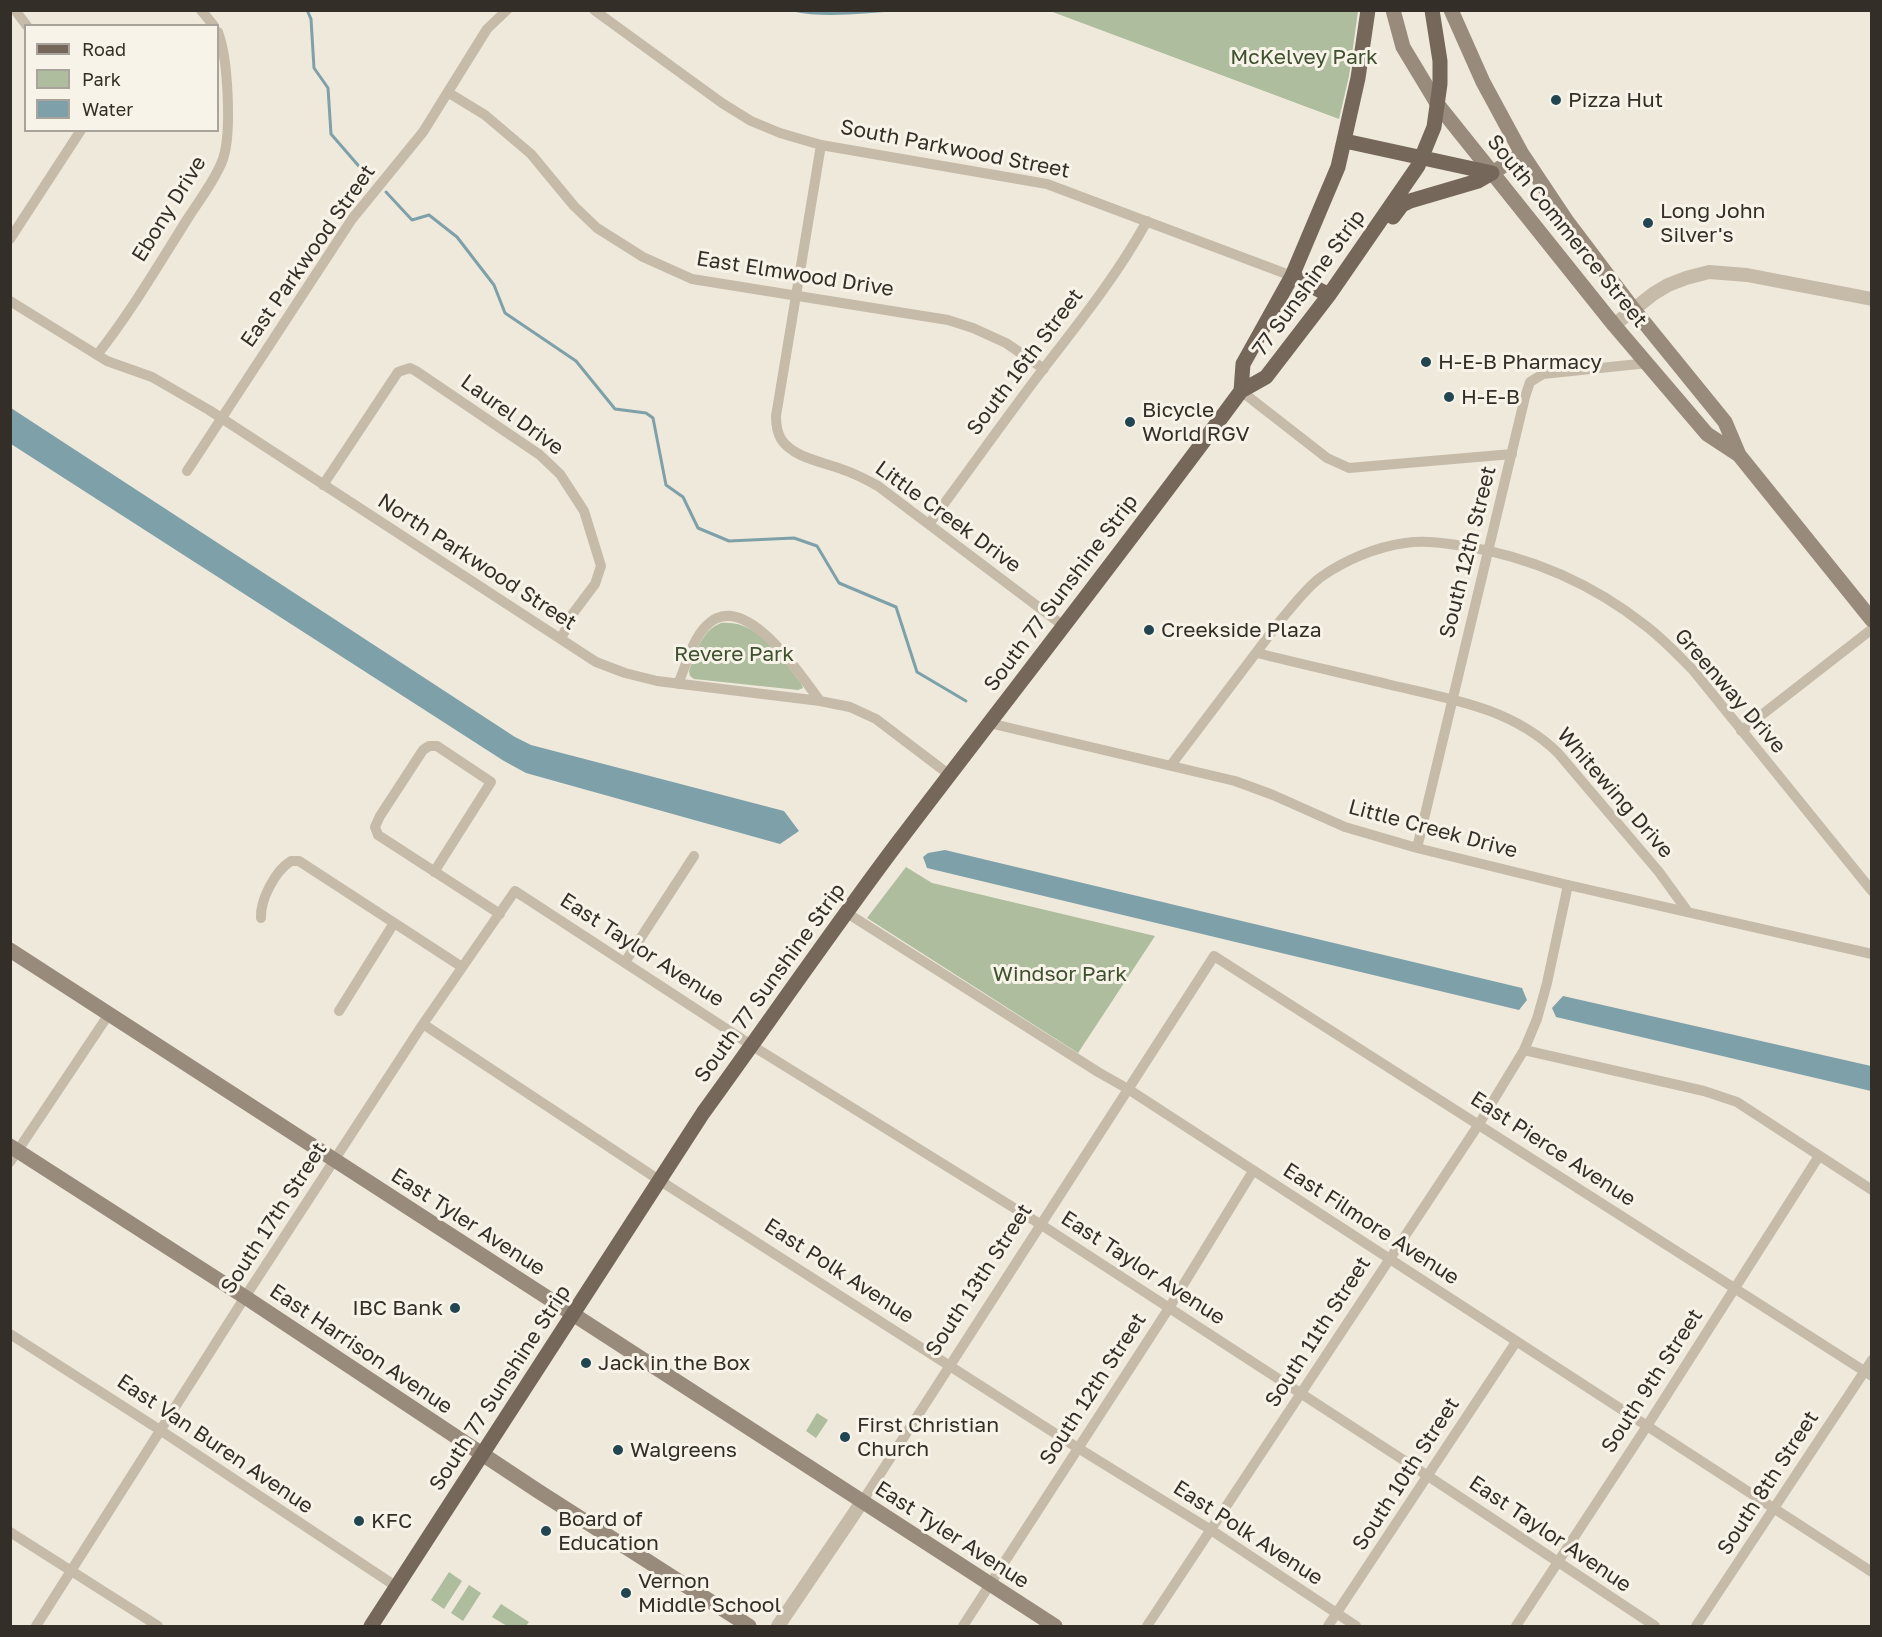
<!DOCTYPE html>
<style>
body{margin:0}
#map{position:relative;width:1882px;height:1637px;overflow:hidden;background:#efe9dc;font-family:"Golos Text",sans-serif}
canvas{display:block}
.frame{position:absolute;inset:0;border:12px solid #342e28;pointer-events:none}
.legend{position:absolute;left:24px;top:24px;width:195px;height:108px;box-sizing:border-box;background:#f7f3e8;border:2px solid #a9a49b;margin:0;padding:8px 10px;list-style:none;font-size:18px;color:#342e28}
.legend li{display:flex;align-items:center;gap:12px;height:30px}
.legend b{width:30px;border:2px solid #a9a49b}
</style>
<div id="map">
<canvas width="1882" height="1637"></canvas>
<div class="frame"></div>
<ul class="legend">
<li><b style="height:8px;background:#75685b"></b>Road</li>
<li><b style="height:16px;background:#adbd9d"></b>Park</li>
<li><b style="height:16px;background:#7ea0a9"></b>Water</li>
</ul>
</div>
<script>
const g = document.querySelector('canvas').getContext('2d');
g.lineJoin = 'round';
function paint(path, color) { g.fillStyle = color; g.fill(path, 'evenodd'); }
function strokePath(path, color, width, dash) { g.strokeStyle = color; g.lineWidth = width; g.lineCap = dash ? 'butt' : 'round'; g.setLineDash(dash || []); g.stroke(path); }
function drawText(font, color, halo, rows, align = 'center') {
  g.font = font + ' "Golos Text",sans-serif'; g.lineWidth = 6; g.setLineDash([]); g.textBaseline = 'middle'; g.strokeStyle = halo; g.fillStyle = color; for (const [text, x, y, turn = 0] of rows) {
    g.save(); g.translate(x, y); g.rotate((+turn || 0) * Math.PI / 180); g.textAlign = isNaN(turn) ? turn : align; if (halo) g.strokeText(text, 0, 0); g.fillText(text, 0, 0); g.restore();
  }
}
paint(new Path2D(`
 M1050,11h308l-9,65 -10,43z
 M721,623c37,-4 60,35 80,60l2,5 -5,2 -104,-11 -4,-3 -1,-5c7,-18 12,-40 32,-48z
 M906,867l26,16 223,53 -77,117 -211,-135z
 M817,1413l11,7 -12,18 -10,-7z
 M449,1572l13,9 -18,28 -13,-9z
 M469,1585l12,8 -18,28 -12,-8z
 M501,1604l28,18 -3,4h-19l-15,-9z`), '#adbd9d');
paint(new Path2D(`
 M791,11v-1l107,1c-35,2 -72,8 -107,0z
 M11,408l504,329 16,8 253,66 15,20 -19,13 -254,-71 -22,-12 -493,-317z
 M945,850l577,138 5,12 -8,10 -592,-142 -4,-11 5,-4z
 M1563,996l308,70v25l-315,-74 -4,-9z`), '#7ea0a9');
strokePath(new Path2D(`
 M307,10l4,9 3,49 14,20 3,46 39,45
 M386,192l26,28 17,-5 28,22 37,48 11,28 71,48 39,48 31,4 7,5 13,67 17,12 15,31 31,13 65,-3 23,8 22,37 57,24 21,65 49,29`), '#7ea0a9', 3);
strokePath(new Path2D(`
 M15,10l12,16
 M201,10l13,16
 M594,10l128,93 29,18 29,12 41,12 226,39 245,92
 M449,93l36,22 46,39 43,52 23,22 46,29 49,22 256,41 25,8 33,15 38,26
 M821,145l-45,271c0,8 1,16 5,23 12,19 43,23 63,31 12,4 23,10 34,16l187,141
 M10,239l71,-109
 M10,301l97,60 45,16 57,33 387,252 29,11 32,8 163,20 30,6 26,12 75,57
 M97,355c34,-43 62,-91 91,-137 12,-19 28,-39 35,-59 9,-27 5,-101 -5,-127
 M1241,391l86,67 22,10 163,-14
 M187,471l165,-252 71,-87 64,-103 20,-19
 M323,485l75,-113 12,-4 6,3 124,84 20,19 24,37 17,55 -6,18 -27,36 -2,9 -5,9
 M929,524c39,-52 76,-105 115,-156 37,-48 74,-94 103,-147
 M1257,653c44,11 89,21 134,32 60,14 121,23 167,68l101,119 29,40
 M678,684c8,-18 14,-44 28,-58 38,-40 95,50 114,75
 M989,723l246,58 38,14 72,32 72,21 151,37 304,69
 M1741,731l131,-102
 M1171,765l109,-144c13,-15 25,-32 41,-44 24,-17 55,-30 84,-34 20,-3 39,0 59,3 67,11 129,38 182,80 17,13 32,29 47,44l179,221
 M1417,848l108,-451 5,-15 13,-8 105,-11
 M434,872l57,-90 -54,-36h-8l-6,4 -43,66 -5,11 3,8 122,79
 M847,913l251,159 30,17 744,483
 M261,918c-1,-18 14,-47 30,-57h8l163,106
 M625,962l69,-106
 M339,1011l55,-88
 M423,1024l236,156 419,268 133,82 145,96
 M1524,1050l180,41 33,11 135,88
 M10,1162l99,-148
 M10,1334l150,96 237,157
 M862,1502l352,-546 658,420
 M10,1532l148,94
 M36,1626l209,-329 178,-273 92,-133 236,154 289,179 388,252 227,150
 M963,1626l206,-318 84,-137
 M1147,1626l332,-502 45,-74 13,-31 10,-36 21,-98
 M1328,1626l188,-284
 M1516,1626l131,-200 172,-270
 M1696,1626l176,-266`), '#c6bba9', 10);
strokePath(new Path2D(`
 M1614,325l39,-31 15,-9 18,-7 23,-6 38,3 125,24
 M778,1626l84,-124`), '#c6bba9', 14);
strokePath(new Path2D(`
 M1393,10l10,37 35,58 176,220 93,109 32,21 133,165
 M1451,10l32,72 39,72 44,66 68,90 91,112 14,33
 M1492,173l30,-19
 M10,950l1045,676
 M10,1146l235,151 293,194 211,135`), '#998b7b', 15);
strokePath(new Path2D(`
 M1345,141l147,32
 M1393,217l9,-12 8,-4 68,-20 14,-8
 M1292,276l37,19
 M1241,391l2,-27 49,-88 46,-109 20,-89 10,-68
 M371,1626l332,-513c66,-91 129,-183 196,-272 114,-150 230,-298 342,-450l25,-14 63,-82 89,-129 16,-39 6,-43v-23l-8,-51`), '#75685b', 15);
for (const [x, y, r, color] of [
 [1556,100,6,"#224651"],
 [1648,223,6,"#224651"],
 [1426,362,6,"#224651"],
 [1449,397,6,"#224651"],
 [1130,422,6,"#224651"],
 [1149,630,6,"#224651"],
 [455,1308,6,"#224651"],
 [586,1363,6,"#224651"],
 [845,1437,6,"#224651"],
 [618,1450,6,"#224651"],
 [359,1521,6,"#224651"],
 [546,1531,6,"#224651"],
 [626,1593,6,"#224651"]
]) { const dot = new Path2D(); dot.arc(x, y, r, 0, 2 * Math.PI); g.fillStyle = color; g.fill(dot); strokePath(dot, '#f7f3e8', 2); }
drawText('21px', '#3e502e', '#f7f3e8', [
 ["McKelvey Park",1304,57],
 ["Revere Park",734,654],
 ["Windsor Park",1060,974]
]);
drawText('21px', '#342e28', '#f7f3e8', [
 ["Pizza Hut",1568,100],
 ["Long John",1660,211],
 ["Silver's",1660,235],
 ["H-E-B Pharmacy",1438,362],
 ["H-E-B",1461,397],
 ["Bicycle",1142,410],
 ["World RGV",1142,434],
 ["Creekside Plaza",1161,630],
 ["IBC Bank",443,1308,"right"],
 ["Jack in the Box",598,1363],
 ["First Christian",857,1425],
 ["Church",857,1449],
 ["Walgreens",630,1450],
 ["Board of",558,1519],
 ["Education",558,1543],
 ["KFC",371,1521],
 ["Vernon",638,1581],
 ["Middle School",638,1605]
], 'left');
drawText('21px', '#342e28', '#f7f3e8', [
 ["South Parkwood Street",955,149,11],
 ["Ebony Drive",169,209,-58],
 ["South Commerce Street",1567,231,51],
 ["East Parkwood Street",308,256,-55],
 ["East Elmwood Drive",795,274,9],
 ["77 Sunshine Strip",1309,283,-54],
 ["South 16th Street",1025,362,-53],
 ["Laurel Drive",512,415,36],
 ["Little Creek Drive",948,517,36],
 ["South 12th Street",1468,552,-76],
 ["North Parkwood Street",477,562,33],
 ["South 77 Sunshine Strip",1061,593,-53],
 ["Greenway Drive",1730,691,49],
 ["Whitewing Drive",1615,793,49],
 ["Little Creek Drive",1433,829,15],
 ["East Taylor Avenue",642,950,33],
 ["South 77 Sunshine Strip",770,983,-54],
 ["East Pierce Avenue",1553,1149,33],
 ["South 17th Street",274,1218,-57],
 ["East Tyler Avenue",468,1222,33],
 ["East Filmore Avenue",1371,1224,33],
 ["East Taylor Avenue",1143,1268,33],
 ["East Polk Avenue",839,1271,33],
 ["South 13th Street",979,1280,-57],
 ["South 11th Street",1318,1332,-57],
 ["East Harrison Avenue",361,1349,34],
 ["South 9th Street",1652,1381,-57],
 ["South 77 Sunshine Strip",500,1388,-57],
 ["South 12th Street",1093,1389,-57],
 ["East Van Buren Avenue",215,1444,34],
 ["South 10th Street",1406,1474,-57],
 ["South 8th Street",1768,1483,-57],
 ["East Polk Avenue",1248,1533,33],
 ["East Taylor Avenue",1550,1534,34],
 ["East Tyler Avenue",952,1535,33]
]);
</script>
